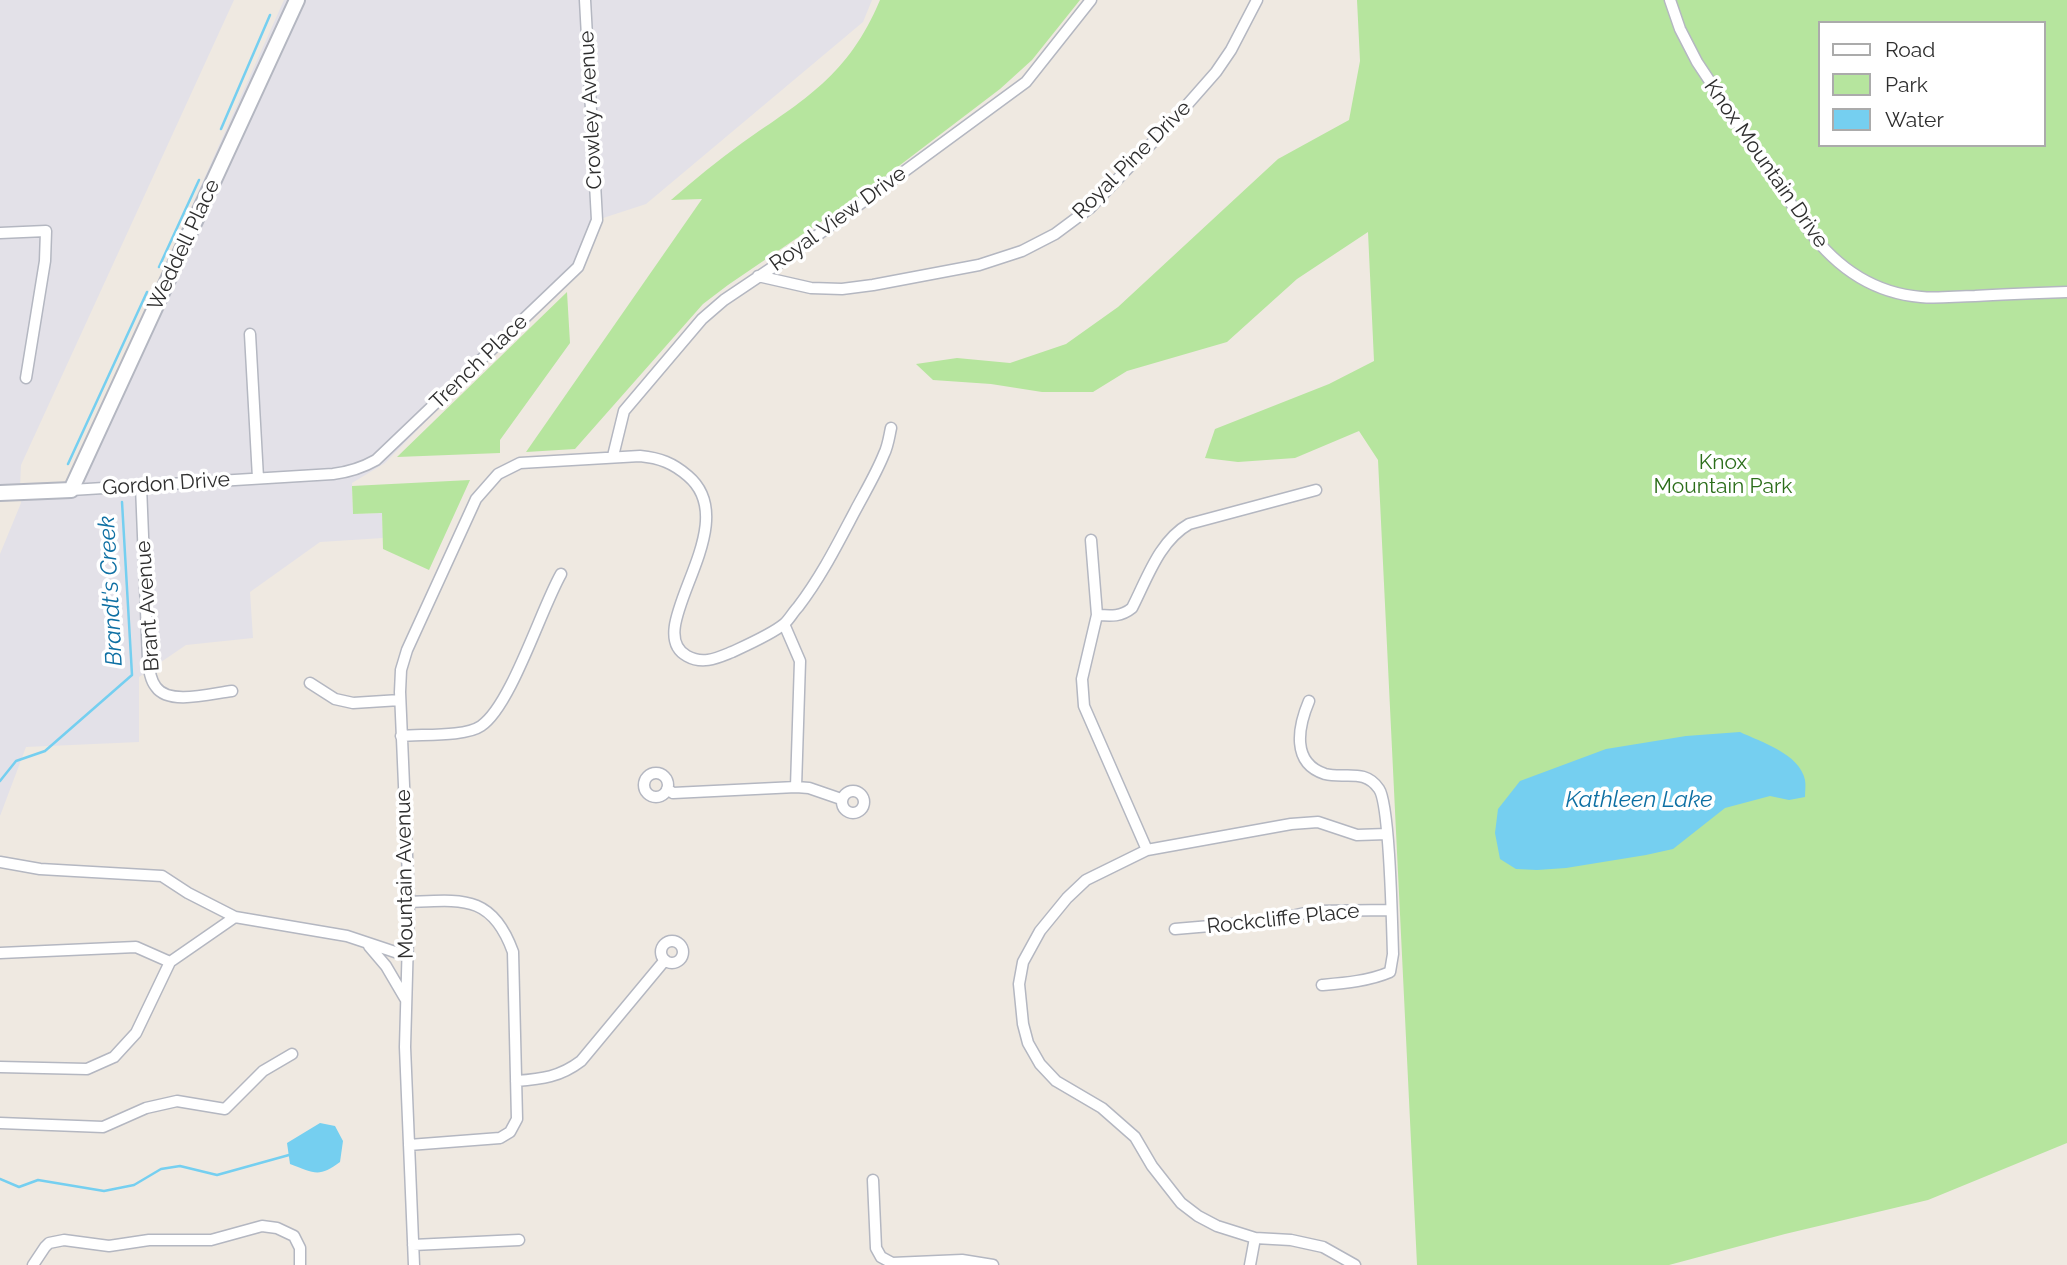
<!DOCTYPE html>
<style>
body{margin:0}
#map{position:relative;width:2067px;height:1265px;overflow:hidden;background:#efe9e1;font-family:Raleway,sans-serif}
canvas{display:block}
.legend{position:absolute;left:1818px;top:21px;width:228px;height:126px;box-sizing:border-box;background:#fff;border:2px solid #ababab;margin:0;padding:9px 12px;list-style:none;font-size:21px;color:#2e2e2e}
.legend li{display:flex;align-items:center;gap:14px;height:35px}
.legend b{width:35px;border:2px solid #ababab}
</style>
<div id="map">
<canvas width="2067" height="1265"></canvas>
<ul class="legend">
<li><b style="height:9px;background:#fff"></b>Road</li>
<li><b style="height:19px;background:#b6e59e"></b>Park</li>
<li><b style="height:19px;background:#75cff0"></b>Water</li>
</ul>
</div>
<script>
const g = document.querySelector('canvas').getContext('2d');
g.lineJoin = 'round';
function paint(path, color) { g.fillStyle = color; g.fill(path, 'evenodd'); }
function strokePath(path, color, width, dash) { g.strokeStyle = color; g.lineWidth = width; g.lineCap = dash ? 'butt' : 'round'; g.setLineDash(dash || []); g.stroke(path); }
function drawText(font, color, halo, rows, align = 'center') {
  g.font = font + ' Raleway,sans-serif'; g.lineWidth = 7; g.setLineDash([]); g.textBaseline = 'middle'; g.strokeStyle = halo; g.fillStyle = color; for (const [text, x, y, turn = 0] of rows) {
    g.save(); g.translate(x, y); g.rotate((+turn || 0) * Math.PI / 180); g.textAlign = isNaN(turn) ? turn : align; if (halo) g.strokeText(text, 0, 0); g.fillText(text, 0, 0); g.restore();
  }
}
paint(new Path2D(`
 M0,0h234l-213,465 -1,22 47,-2 217,-485h588l-9,22 -217,182 -49,16 -19,47 -193,196 -33,20 1,31 29,-1 1,25 -63,4 -70,50 3,46 -67,7 -47,32v65l-113,5 -26,69v-262l21,-51 -1,-15h-20z`), '#e3e1e8');
paint(new Path2D(`
 M880,0h200l-48,60 -32,29 -134,102 -138,94 -25,19 -128,145 -49,3 176,-253 -31,1c23,-20 46,-39 71,-57 63,-44 106,-67 138,-143z
 M1357,0h710v1143l-139,57 -143,34 -116,31h-252l-39,-805 -19,-29 -64,27 -57,4 -33,-4 10,-29 114,-45 45,-23 -6,-129 -71,47 -70,63 -100,29 -34,21h-51l-51,-8 -58,-4 -17,-16 41,-6 53,5 56,-19 52,-37 160,-148 71,-39 11,-59zM1820,23h224v122h-224z
 M567,292l3,51 -70,97v13l-103,4z
 M470,480l-41,90 -46,-21 -1,-36 -29,1 -1,-28z`), '#b6e59e');
paint(new Path2D(`
 M1740,732c21,10 60,22 65,48 1,5 0,11 0,17l-16,3 -19,-4 -45,12 -52,41 -27,6 -80,13 -29,2 -21,-1 -16,-10 -5,-26 3,-24 22,-28 86,-32 80,-13z
 M320,1123l15,3 8,15 -3,21c-21,16 -26,11 -50,2l-3,-21z`), '#75cff0');
strokePath(new Path2D(`
 M221,129l49,-114
 M159,267l40,-87
 M68,464l79,-172
 M0,781l16,-20 29,-10 87,-76 -10,-173
 M0,1179l19,8 19,-7 66,11 30,-6 27,-16 19,-3 37,9 72,-20`), '#75cff0', 2.5);
const street = new Path2D(`
 M1670,0l10,29 17,33 111,167c28,38 65,64 113,68 17,2 36,-1 54,-1 31,-2 61,-3 92,-4
 M0,233l46,-2 -1,30 -19,117
 M758,276l53,12 31,1 31,-4 106,-20 43,-14 33,-17 35,-26 82,-86 44,-50 15,-22 26,-50
 M250,334l8,144
 M613,456l11,-45 78,-92 22,-19 61,-41 241,-177 65,-82
 M141,486l7,174c1,9 2,20 8,27 13,19 57,6 76,4
 M71,490l262,-16c16,-2 29,-6 43,-14l202,-193 19,-47 -12,-220
 M1091,540l6,75 -15,64 2,27 63,144
 M1097,615c14,1 24,2 35,-7 15,-29 27,-67 57,-84l127,-34
 M784,624l16,37 -4,126
 M310,683l25,16 18,4 47,-3
 M1309,701c-11,26 -18,62 16,73 20,5 40,-6 54,15 11,16 13,138 14,165l-3,18c-21,9 -45,11 -68,13
 M401,736c21,-2 64,1 80,-10 30,-20 60,-117 80,-152
 M644 785a12 12 0 1 1 24 0a12 12 0 1 1-24 0Z
 M667,789l6,4 123,-6 13,1 32,11
 M842 802a11 11 0 1 1 22 0a11 11 0 1 1-22 0Z
 M0,862l40,7 122,7 26,17 47,24 112,19 60,20
 M409,902c53,-2 83,-8 104,50l4,167 -7,13 -10,6 -91,7
 M1175,929l94,-8 45,-10 76,-1
 M661 952a11 11 0 1 1 22 0a11 11 0 1 1-22 0Z
 M369,946l17,20 20,34
 M0,953l136,-6 34,15
 M0,1067l87,2 27,-12 22,-24 34,-71 65,-45
 M516,1081c26,-2 44,-4 65,-20l84,-101
 M0,1123l103,4 43,-19 31,-7 48,8 38,-38 29,-17
 M873,1180l3,68 5,9 11,6 70,-3 31,5
 M413,1245l106,-5
 M33,1265l12,-18 4,-4 15,-3 45,6 40,-6h62l51,-14 15,2 17,8 6,12v17
 M414,1265l-9,-218 4,-145 -9,-210 1,-22 6,-20 69,-151 22,-25 22,-11 120,-7c20,2 33,7 48,20 59,50 -49,154 -1,180 16,9 30,2 45,-4 15,-7 40,-18 52,-28 5,-4 9,-12 14,-17 23,-30 39,-62 57,-96 10,-19 21,-37 29,-57 4,-8 5,-17 7,-26
 M1250,1265l5,-27
 M1355,1265l-32,-18 -32,-7 -36,-2 -38,-12 -19,-10 -17,-13 -29,-37 -17,-29 -33,-29 -46,-27 -16,-17 -12,-21 -5,-19 -4,-40 4,-22 17,-31 27,-33 19,-18 61,-30 144,-26 27,-2 39,13 30,-1`);
const secondary = new Path2D(`
 M0,493l71,-3 226,-490`);
strokePath(street, '#b4b7c1', 13);
strokePath(secondary, '#b4b7c1', 18);
strokePath(street, '#fff', 10);
strokePath(secondary, '#fff', 14);
drawText('21px', '#2e2e2e', '#fff', [
 ["Crowley Avenue",591,110,-93],
 ["Royal Pine Drive",1132,160,-45],
 ["Knox Mountain Drive",1766,164,55],
 ["Royal View Drive",838,219,-36],
 ["Weddell Place",184,245,-65],
 ["Trench Place",479,362,-44],
 ["Gordon Drive",166,484,-4],
 ["Brant Avenue",148,606,-94],
 ["Mountain Avenue",405,874,-91],
 ["Rockcliffe Place",1283,919,-6]
]);
drawText('21px', '#2c6e1b', '#fff', [
 ["Knox",1723,463],
 ["Mountain Park",1723,487]
]);
drawText('italic 23px', '#0d6fa3', '#fff', [
 ["Brandt's Creek",111,591,-93],
 ["Kathleen Lake",1639,800]
]);
</script>
